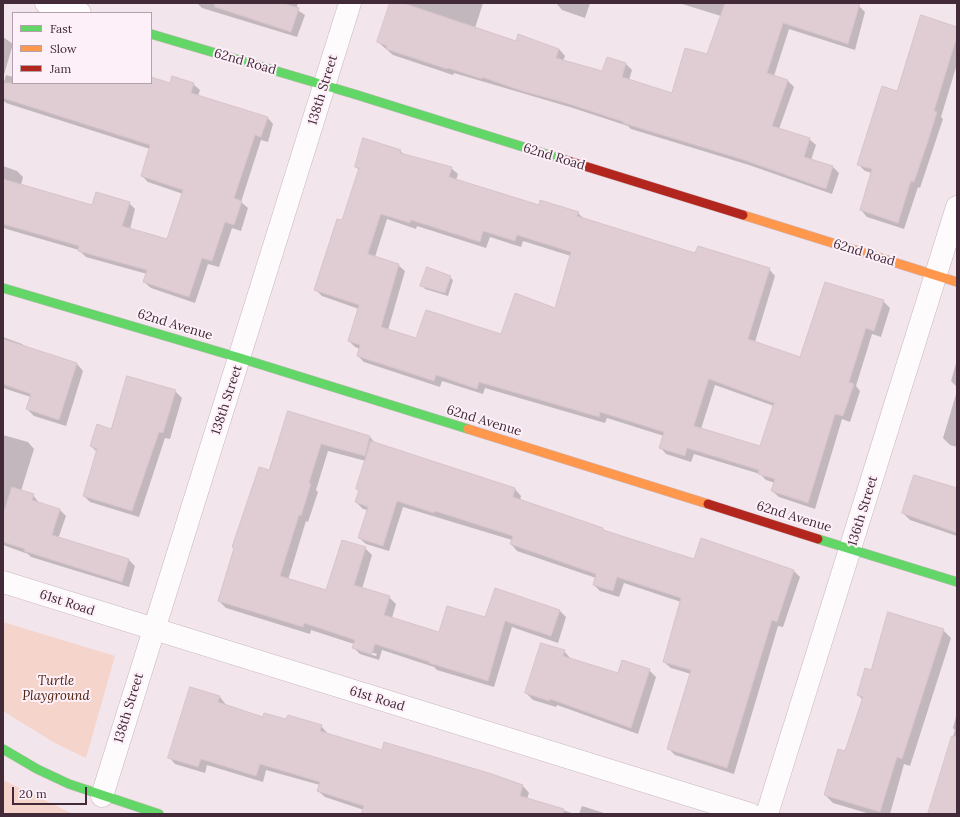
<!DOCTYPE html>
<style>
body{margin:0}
#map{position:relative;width:960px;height:817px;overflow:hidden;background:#f3e5ec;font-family:Lora,serif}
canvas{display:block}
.frame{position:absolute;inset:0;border:4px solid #422a39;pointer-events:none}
.legend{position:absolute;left:12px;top:12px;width:140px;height:72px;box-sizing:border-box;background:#fef0f8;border:1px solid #b3a1ac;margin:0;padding:5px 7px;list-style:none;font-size:12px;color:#422a39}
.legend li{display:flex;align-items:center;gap:8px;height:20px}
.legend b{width:20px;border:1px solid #b3a1ac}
.scale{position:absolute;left:12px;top:787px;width:75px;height:18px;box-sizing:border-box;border:2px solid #422a39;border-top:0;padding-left:5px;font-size:12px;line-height:14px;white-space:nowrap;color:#422a39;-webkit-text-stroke:3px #fef0f8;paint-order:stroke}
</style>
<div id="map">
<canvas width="960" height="817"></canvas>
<div class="frame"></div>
<ul class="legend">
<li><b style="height:5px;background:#63d668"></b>Fast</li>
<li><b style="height:5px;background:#ff974d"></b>Slow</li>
<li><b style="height:5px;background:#b3261e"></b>Jam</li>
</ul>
<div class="scale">20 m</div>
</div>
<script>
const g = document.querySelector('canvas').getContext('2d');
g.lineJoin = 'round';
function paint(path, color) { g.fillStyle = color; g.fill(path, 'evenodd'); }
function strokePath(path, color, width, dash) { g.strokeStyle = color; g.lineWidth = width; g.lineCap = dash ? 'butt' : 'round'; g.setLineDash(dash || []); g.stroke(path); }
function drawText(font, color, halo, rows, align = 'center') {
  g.font = font + ' Lora,serif'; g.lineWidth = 4; g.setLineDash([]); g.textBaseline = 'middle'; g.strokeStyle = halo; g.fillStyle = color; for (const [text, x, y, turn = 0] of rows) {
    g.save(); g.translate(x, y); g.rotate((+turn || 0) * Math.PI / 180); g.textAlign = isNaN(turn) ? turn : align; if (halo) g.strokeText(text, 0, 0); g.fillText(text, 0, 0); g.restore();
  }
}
paint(new Path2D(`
 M3,622l112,34 -29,102 -33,-16 -50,-31z
 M3,780l68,33 5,1h-73z`), '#f5d4cc');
paint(new Path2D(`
 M197,3h101l-2,6 9,6 -8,22 -95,-29z
 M391,3l16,4 1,-4h75l-8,25 42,14 42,7 6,7 -2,5 39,12 5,-15 19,6 6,6 -3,10 44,14 35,-39 13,-39 -42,-13h170l10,3 6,6 -10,38 -66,-21 -15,47 14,5 6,6 -15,42 30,10 7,6 -5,15 22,7 6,6 -7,21 -83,-29 -118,-36 -3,-3 -55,-18 -119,-35 -1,2 -60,-20 -15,-13z
 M556,3h34l-5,15 -23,-8z
 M957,28v36l-16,53 2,2 -23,69 -2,-1 -14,42 -37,-12 -6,-7 11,-37 -7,-2 -6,-6 39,-73z
 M3,37l10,7 -10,34z
 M6,75l7,2v6h138v-5l19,6h23l7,6 -2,6 69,21 6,7 -5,18 -7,-2 -20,62 7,6 -7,23 -9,-3 -13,39 -11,-3 -13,39 -44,-15 -7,-6 3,-8 -61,-17 -7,-7 -76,-22v-62l14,5 6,6 -2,8 72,21 36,-3 6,6 -5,20 38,11 15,-46 -35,-12 -6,-6 8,-27 -144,-46 -3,-3v-14z
 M400,151l6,5 45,12 7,6 -2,6 84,26 38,7 7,7 111,34 73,15 6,7 -20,66 46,17 82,-58 7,7 -9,29 -9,-3 -16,52 4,5 -10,31 -8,-3 -27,90 -36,-12 -7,-6 3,-8 -9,-3 -6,-6 -66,-20 -3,8 -25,-8 -6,-7 4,-11 -57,-18 -2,5 -120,-35 -2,6 -41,-13 -2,6 -76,-25 -6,-6 2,-7 -5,-2 -6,-6 10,-32 -37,-13 -7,-7 28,-68 16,-51 -3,-3zM387,219l29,10 1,-3 69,22 4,-11 31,10 2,-6 48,15 -15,53 -55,26 -84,4 -29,-9 17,-59 -7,-6 -23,-8zM715,385l59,21 -13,41 -60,-18z
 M450,277l3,3 -5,16 -23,-7 -3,-4z
 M3,337l19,7 5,4 50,16 6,7 -17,55 -32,-10 -7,-7 4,-12 -28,-9z
 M957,360v27l-6,-6z
 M175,391l7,7 -12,41 -5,-1 -26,79 -49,-15 -6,-6 13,-44 -6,-6 21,-16z
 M957,391v56l-7,-2 -7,-7z
 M289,412l81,25 6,7 139,45 6,7 -1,4 83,29 3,3 89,29 99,10 6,6 -17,50 -5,-1 -44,148 -59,-19 -6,-6 22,-75 -20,-6 -7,-6 17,-60 -57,-19 -5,14 -19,-6 -6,-6 2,-7 -79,-27 -6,-7 1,-4 -109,-33 -14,44 -23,-7 -7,-6 9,-28 -5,-1 -7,-7 4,-11 -3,-3 9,-27 -38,-10 -12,39 2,2 -10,30 -2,-1 -18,59 38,12 39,-44 7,7 -10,34 27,8 7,7 -4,14 47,15 46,-14 74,-9 7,7 -8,26 -46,-16 -18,60 -57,-17 -3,-3 -52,-17 -3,10 -19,-6 -7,-7 1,-3 -43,-14 -1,4 -84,-26 -7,-7 50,-129zM360,649l17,5 -1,2 -16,-5z
 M3,435l25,7 6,7 -13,42 12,4 6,8 21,7 6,6 -8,23 71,21 6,6 -6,21 -98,-30 -3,-3 -25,-9z
 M957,489v47l-47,-16 -7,-7z
 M943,630l8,8 -41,128 -6,-2 -14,50h-20l-37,-11 -8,-8 21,-42 17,-53 -5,-5 14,-23z
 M564,651l7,8 47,16 31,-5 7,7 -18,57 -81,-29 -1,2 -23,-7 -7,-7z
 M220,697l6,8 37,13 58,8 7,8 54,17 109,24 32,11 6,7 -2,6 48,15h-213l2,-4 -39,-13 -7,-6 2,-6 -54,-15 -3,12 -56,-17 -2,8 -30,-9 -6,-7z
 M957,713v101h-28l26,-84 -2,-2z
 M582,806l22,7 1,1h-26z`), '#0003');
const building = new Path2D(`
 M215,3h67l17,5 -8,24 -76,-25z
 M390,3h13l113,38 2,-7 41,15 -3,9 46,13 5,-14 19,6 -4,14 50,16 13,-45 22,6 18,-51h135l-12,41 -65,-21 -16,50 21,7 -16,46 38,12 -6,19 29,9 -7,23 -85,-30 -118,-36 1,-1 -58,-19 -44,-12 -40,-14v2l-34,-11 -1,1 -61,-20 1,-3 -10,-4z
 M921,15l36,12v9l-23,75 3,1 -9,29 -14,41 -3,-1 -13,42 -38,-13 12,-41 -15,-4 25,-79 15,5z
 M172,76l22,7 -3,10 77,24 -7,20 -6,-2 -21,63 8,3 -8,24 -9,-3 -13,39 -10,-3 -13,39 -46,-15 4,-12 -69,-19 1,-5 -76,-22v-45l89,26 4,-13 34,10 -8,24 45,13 16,-49 -42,-14 9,-31 -147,-47v-15h148v-6l19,6z
 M363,138l38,12 -1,3 52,14 -3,10 90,28 1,-5 39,12 -2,4 118,37 3,-7 72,22 -22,71 52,18 25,-75 59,18 -10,31 -8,-3 -17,54 5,2 -11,32 -8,-2 -27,89 -37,-12 4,-12 -17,-5 1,-4 -72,-22 -2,8 -26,-8 5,-16 -64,-20 -1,5 -120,-35 -2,7 -41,-14 -2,6 -77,-25 3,-11 -12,-4 11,-36 -45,-15 23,-71 5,1 17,-52 -4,-1zM381,214l29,9 1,-3 69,22 3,-11 32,10 2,-6 54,17 -16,56 -40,-15 -14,41 -75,-24 -10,28 -35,-11 18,-63 -31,-10zM709,379l65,24 -14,43 -66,-20z
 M427,267l24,9 -6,17 -25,-7z
 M3,339l74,24 -18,57 -33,-11 5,-15 -28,-10z
 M127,376l49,14 -13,43 -4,-1 -27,79 -49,-15 14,-47 -7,-3 7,-22 14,5z
 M288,411l82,25 -5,20 -44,-12 -12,39 2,1 -10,32 -2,-1 -19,61 46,14 16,-50 24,7 -12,38 36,11 -6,19 55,17 8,-26 38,11 10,-29 65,22 -9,26 -46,-15 -17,60 -59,-18 1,-1 -55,-18 -3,10 -20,-6 3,-8 -51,-17 -1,4 -85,-26 16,-53 -2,-1 27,-80 10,3z
 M371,441l144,47 -2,9 90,31v2l91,29 7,-21 93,32 -17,52 -5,-2 -45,148 -60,-19 24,-79 -28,-8 18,-64 -64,-21 -4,14 -20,-6 3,-11 -86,-30 3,-8 -78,-25 -1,2 -37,-12 -14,45 -25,-8 10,-31 -13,-5 4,-12 -3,-1z
 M914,475l43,13v45l-55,-20z
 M12,487l22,7 -2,6 28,9 -8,26 77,24 -7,23 -98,-31 1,-2 -22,-7v-27z
 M888,612l56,17 -42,130 -5,-2 -17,55 -56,-17 14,-46 7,2 18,-54 -6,-2 8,-27 6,2z
 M541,643l24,7 -2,6 55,17 4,-13 28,9 -19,59 -81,-29 -1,2 -24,-8z
 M190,687l30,9 -2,6 45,15 1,-4 22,6 2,-4 34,10 -2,6 62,19 2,-8 108,32 31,11 -3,11 44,13 -1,5h-202l3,-8 -47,-15 3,-9 -60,-18 -4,12 -55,-17 -3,8 -30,-9z
 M952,736l5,1v77h-29z`);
paint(building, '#e0cdd3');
strokePath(building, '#d7c3c9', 1);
const street = new Path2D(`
 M46,3l34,10
 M3,582l747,232
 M102,796l248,-793
 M767,814l190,-607`);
const fast = new Path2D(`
 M151,34l203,60 211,66
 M3,288l237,70 228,71
 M818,539l139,43
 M3,749l34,20 32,15 90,30`);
const slow = new Path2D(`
 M743,215l214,67
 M468,429l240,75`);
const jam = new Path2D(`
 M565,160l178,55
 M708,504l110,35`);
strokePath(street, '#c9b7c1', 23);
strokePath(fast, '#c9b7c1', 10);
strokePath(slow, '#c9b7c1', 10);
strokePath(jam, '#c9b7c1', 10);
strokePath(street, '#fdfbfc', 22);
strokePath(fast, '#63d668', 9);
strokePath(slow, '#ff974d', 9);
strokePath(jam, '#b3261e', 9);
drawText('13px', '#422a39', '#fef0f8', [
 ["62nd Road",245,62,16],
 ["138th Street",323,90,-73],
 ["62nd Road",554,157,17],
 ["62nd Road",864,253,17],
 ["62nd Avenue",175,325,17],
 ["138th Street",227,400,-72],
 ["62nd Avenue",484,421,17],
 ["136th Street",863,511,-73],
 ["62nd Avenue",794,517,17],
 ["61st Road",67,603,18],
 ["61st Road",377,699,17],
 ["138th Street",129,708,-73]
]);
drawText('italic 13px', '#4e200b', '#fef0f8', [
 ["Turtle",56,681],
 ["Playground",56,696]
]);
</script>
